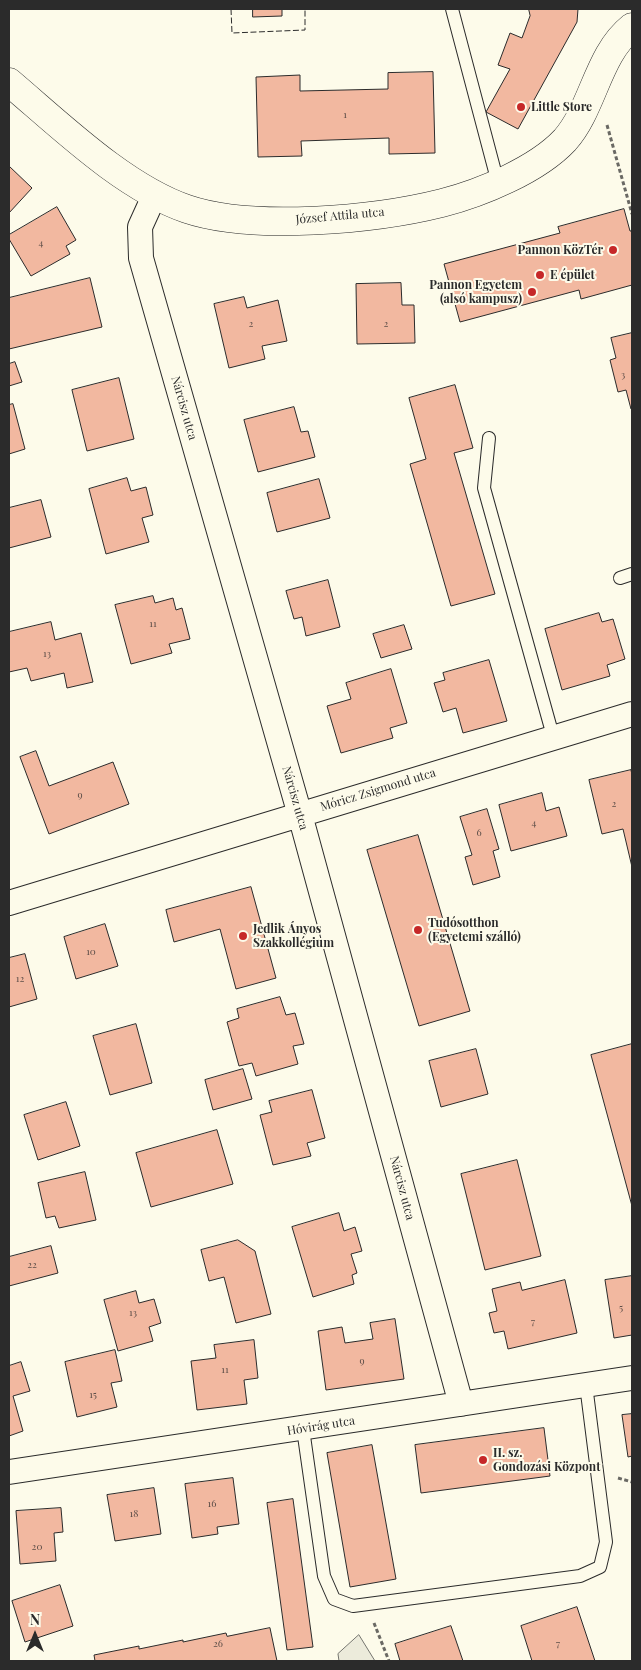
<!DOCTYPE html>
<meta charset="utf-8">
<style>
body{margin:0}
#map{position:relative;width:641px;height:1670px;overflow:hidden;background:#fdfbea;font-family:"Playfair Display",serif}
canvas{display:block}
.frame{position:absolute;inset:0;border:10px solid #2b2b2b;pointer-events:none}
.north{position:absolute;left:10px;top:1610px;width:50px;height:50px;-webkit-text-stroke:4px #fdfbea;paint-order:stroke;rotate:0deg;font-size:14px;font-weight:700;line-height:20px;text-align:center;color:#2b2b2b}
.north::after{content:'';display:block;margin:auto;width:18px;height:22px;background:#2b2b2b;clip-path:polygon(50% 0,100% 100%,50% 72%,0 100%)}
</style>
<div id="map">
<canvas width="641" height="1670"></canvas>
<div class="frame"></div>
<div class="north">N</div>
</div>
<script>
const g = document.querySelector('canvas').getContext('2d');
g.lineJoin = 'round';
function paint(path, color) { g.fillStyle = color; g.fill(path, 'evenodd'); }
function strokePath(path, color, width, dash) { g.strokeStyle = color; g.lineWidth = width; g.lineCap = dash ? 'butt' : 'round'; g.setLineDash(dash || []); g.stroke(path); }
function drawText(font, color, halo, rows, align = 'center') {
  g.font = font + ' "Playfair Display",serif'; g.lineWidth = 4; g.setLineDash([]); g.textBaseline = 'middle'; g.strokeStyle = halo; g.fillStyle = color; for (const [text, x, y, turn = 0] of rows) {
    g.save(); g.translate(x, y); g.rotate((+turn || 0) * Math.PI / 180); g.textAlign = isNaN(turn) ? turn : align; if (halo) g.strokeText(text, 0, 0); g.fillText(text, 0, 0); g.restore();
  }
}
const green = new Path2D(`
 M359,1635l16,26h-36l-1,-7z`);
paint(green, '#ecebdb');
strokePath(green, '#74746e', 1);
const building = new Path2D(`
 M253,9h29v7l-29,1z
 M529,9h49l-1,13 -59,107 -32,-17 24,-43 -12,-4 12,-32 12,5 8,-22z
 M433,72l2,81 -46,1v-16l-88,3 1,15 -44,1 -2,-80 44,-2v16l88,-2v-16z
 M9,166l23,22 -23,25z
 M57,207l19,33 -10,6 4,8 -39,22 -22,-37v-4z
 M624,209l6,22h2v54l-51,14 -2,-9 -119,32 -16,-58 116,-31 -2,-6z
 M90,278l12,49 -93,22v-51z
 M401,283l1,22h12l1,38 -58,1 -1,-60z
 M244,297l3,11 31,-8 9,41 -25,5 3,13 -36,9 -15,-64z
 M632,333v76h-1l-5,-19 -8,2 -8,-32 6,-2 -5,-20z
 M15,362l7,20 -13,4v-22z
 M119,378l15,61 -47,12 -15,-61z
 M455,385l18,63 -19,5 41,141 -44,12 -41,-142 16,-5 -17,-61z
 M13,404l12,45 -16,5v-49z
 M294,407l7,25 7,-1 7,26 -57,15 -14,-52z
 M127,478l4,13 15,-4 7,28 -11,3 7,24 -43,12 -17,-65z
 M319,479l11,39 -53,14 -10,-39z
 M41,500l10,37 -42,11v-40z
 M328,580l12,47 -34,9 -4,-19 -8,2 -8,-28z
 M153,596l2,7 18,-5 3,12 6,-2 8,31 -21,5 3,9 -41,11 -16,-59z
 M599,613l3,9 11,-3 12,40 -18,6 3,11 -48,14 -17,-61z
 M51,622l4,18 26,-7 12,49 -26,6 -3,-15 -33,8 -4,-13 -18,4v-40z
 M404,625l8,24 -31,9 -8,-24z
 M489,660l18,61 -44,12 -7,-25 -13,4 -9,-29 11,-3 -2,-7z
 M391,669l16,54 -17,5 3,10 -52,15 -14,-47 24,-7 -5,-16z
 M36,751l13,35 64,-24 16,42 -80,30 -29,-77z
 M631,770l1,5v92l-9,-38 -21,5 -13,-54z
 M542,793l4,18 13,-4 8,29 -56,15 -12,-46z
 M487,809l12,40 -6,2 7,26 -27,8 -8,-28 7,-2 -12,-38z
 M418,835l52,176 -51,15 -52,-176z
 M251,887l25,91 -40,11 -16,-60 -46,13 -8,-32z
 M105,924l13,42 -42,13 -12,-42z
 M25,954l12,45 -28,8v-49z
 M280,997l6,18 9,-2 9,31 -11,2 5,18 -42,12 -4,-13 -13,3 -12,-44 12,-4 -2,-9z
 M136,1024l16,59 -42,12 -17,-59z
 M632,1044v162l-41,-151z
 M476,1049l12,45 -47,13 -12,-46z
 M243,1069l9,30 -39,11 -8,-30z
 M312,1090l13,48 -18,5 4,13 -38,9 -13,-50 12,-3 -3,-11z
 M66,1102l14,44 -42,14 -14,-45z
 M217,1130l16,54 -82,23 -15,-54z
 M517,1160l24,96 -56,14 -24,-96z
 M85,1172l11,48 -37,8 -4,-12 -9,2 -8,-35z
 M339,1213l5,18 11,-4 7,24 -11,3 6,19 -5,2 2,9 -41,13 -21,-70z
 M238,1240l17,11 16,63 -35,9 -12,-46 -15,4 -8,-31z
 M51,1246l7,27 -49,13v-29z
 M632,1276v59l-18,3 -9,-58z
 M565,1280l12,53 -69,16 -4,-18 -10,2 -5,-20 8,-2 -5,-22 28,-7 2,8z
 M136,1291l3,12 15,-4 7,24 -12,4 4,14 -35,10 -14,-51z
 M395,1319l9,60 -78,11 -8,-59 24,-4 3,16 28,-4 -3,-16z
 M254,1340l4,38 -14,2 3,24 -50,6 -6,-49 25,-3 -2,-13z
 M115,1350l7,31 -11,2 6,24 -40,10 -12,-55z
 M21,1362l9,29 -17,5 10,35 -14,5v-70z
 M632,1414v42l-4,1 -6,-42z
 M544,1428l6,48 -129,17 -6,-48z
 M372,1445l24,134 -46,8 -23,-134z
 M233,1478l6,46 -22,3 1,7 -26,4 -7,-54z
 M154,1488l7,46 -46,7 -8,-46z
 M293,1499l20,148 -26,3 -20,-147z
 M61,1508l2,24 -9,1 2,28 -36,3 -4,-53z
 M60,1585l13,41 -48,16 -13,-41z
 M577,1607l18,54h-63l-11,-35z
 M451,1626l12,35h-63l-5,-17z
 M270,1628l7,33h-182l-1,-6 45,-9v3l44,-9v2l43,-9 1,3z`);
paint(building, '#f2b8a0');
strokePath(building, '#2b2b2b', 1);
const lane = new Path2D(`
 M452,9l46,174
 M489,438l-5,50 69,248
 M620,578l12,-4
 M303,1429l21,147 10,23 19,7 227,-30 20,-9 6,-25 -20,-157`);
const street = new Path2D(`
 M155,194l-15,33 1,31 161,564 159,582
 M9,903l623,-189
 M9,1472l623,-94`);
const secondary = new Path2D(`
 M9,82c51,43 114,105 178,127 65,22 187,11 255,-6 39,-10 95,-33 123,-63 29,-33 32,-85 67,-113`);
strokePath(lane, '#2b2b2b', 14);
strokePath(street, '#2b2b2b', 26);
strokePath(secondary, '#2b2b2b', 29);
strokePath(new Path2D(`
 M607,125l25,89
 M618,1478l14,4
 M374,1623l15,38`), '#6a6964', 3, [4, 2.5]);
strokePath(lane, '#fdfbea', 12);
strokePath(street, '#fdfbea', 24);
strokePath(secondary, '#fdfbea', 28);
strokePath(new Path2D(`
 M231,9l1,24 73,-3v-21`), '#2b2b2b', 1, [6, 2.5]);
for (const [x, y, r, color] of [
 [521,107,5,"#c62828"],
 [613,250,5,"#c62828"],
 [540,275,5,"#c62828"],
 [532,292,5,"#c62828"],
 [418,930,5,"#c62828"],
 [243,936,5,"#c62828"],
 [483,1460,5,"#c62828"]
]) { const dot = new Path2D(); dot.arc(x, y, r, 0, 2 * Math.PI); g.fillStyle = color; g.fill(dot); strokePath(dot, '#fdfbea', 2); }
drawText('10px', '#5d4e48', null, [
 ["1",345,115],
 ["4",41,243],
 ["2",251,324],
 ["2",386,324],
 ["3",623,375],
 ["11",153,624],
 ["13",47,654],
 ["9",80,795],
 ["2",614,804],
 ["4",534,823],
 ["6",479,833],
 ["10",91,952],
 ["12",20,979],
 ["22",32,1265],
 ["5",621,1308],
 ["13",133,1313],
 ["7",533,1322],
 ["9",362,1361],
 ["11",225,1370],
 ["15",93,1395],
 ["16",212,1504],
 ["18",134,1514],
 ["20",37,1547],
 ["26",218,1644],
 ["7",558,1644]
]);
drawText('bold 12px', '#2b2b2b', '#fdfbea', [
 ["Little Store",531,107],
 ["Pannon KözTér",603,250,"right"],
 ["E épület",550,275],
 ["Pannon Egyetem",522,285,"right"],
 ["(alsó kampusz)",522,299,"right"],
 ["Tudósotthon",428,923],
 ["(Egyetemi szálló)",428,937],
 ["Jedlik Ányos",253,929],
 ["Szakkollégium",253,943],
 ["II. sz.",493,1453],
 ["Gondozási Központ",493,1467]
], 'left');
drawText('12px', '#2b2b2b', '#fdfbea', [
 ["József Attila utca",340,216,-5],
 ["Nárcisz utca",184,408,74],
 ["Móricz Zsigmond utca",378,790,-17],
 ["Nárcisz utca",295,798,74],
 ["Nárcisz utca",402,1188,75],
 ["Hóvirág utca",321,1426,-9]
]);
</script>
